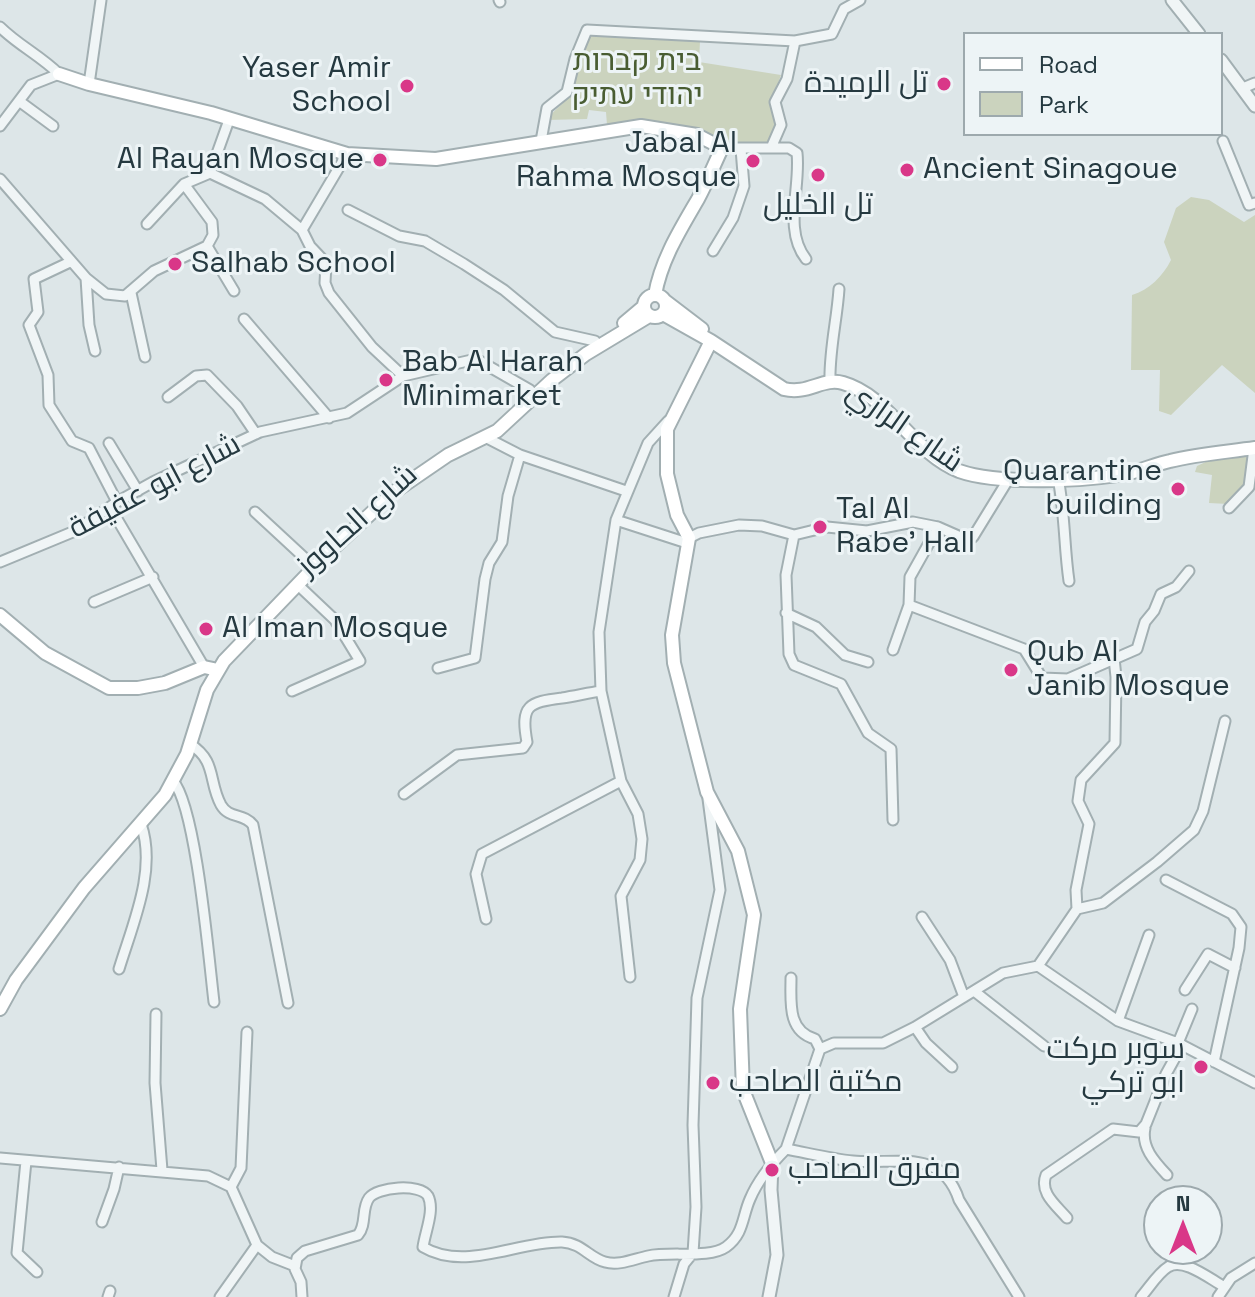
<!DOCTYPE html>
<meta charset="utf-8">
<style>
body{margin:0}
#map{position:relative;width:1255px;height:1297px;overflow:hidden;background:#dde6e8;font-family:"Space Grotesk",sans-serif}
canvas{display:block}
.legend{position:absolute;left:963px;top:32px;width:260px;height:104px;box-sizing:border-box;background:#edf4f6;border:2px solid #9da9ad;margin:0;padding:10px 14px;list-style:none;font-size:24px;color:#253940}
.legend li{display:flex;align-items:center;gap:16px;height:40px}
.legend b{width:40px;border:2px solid #9da9ad}
.north{position:absolute;left:1143px;top:1185px;width:80px;height:80px;box-sizing:border-box;background:#edf4f6;border:2px solid #9da9ad;border-radius:50%;rotate:0deg;font-size:22px;font-weight:700;line-height:32px;text-align:center;color:#253940}
.north::after{content:'';display:block;margin:auto;width:28px;height:36px;background:#d93788;clip-path:polygon(50% 0,100% 100%,50% 72%,0 100%)}
</style>
<div id="map">
<canvas width="1255" height="1297"></canvas>
<ul class="legend">
<li><b style="height:10px;background:#fff"></b>Road</li>
<li><b style="height:22px;background:#cbd3be"></b>Park</li>
</ul>
<div class="north">N</div>
</div>
<script>
const g = document.querySelector('canvas').getContext('2d');
g.lineJoin = 'round';
function paint(path, color) { g.fillStyle = color; g.fill(path, 'evenodd'); }
function strokePath(path, color, width, dash) { g.strokeStyle = color; g.lineWidth = width; g.lineCap = dash ? 'butt' : 'round'; g.setLineDash(dash || []); g.stroke(path); }
function drawText(font, color, halo, rows, align = 'center') {
  g.font = font + ' "Space Grotesk",Cairo,Heebo,sans-serif'; g.lineWidth = 6; g.setLineDash([]); g.textBaseline = 'middle'; g.strokeStyle = halo; g.fillStyle = color; for (const [text, x, y, turn = 0] of rows) {
    g.save(); g.translate(x, y); g.rotate((+turn || 0) * Math.PI / 180); g.textAlign = isNaN(turn) ? turn : align; if (halo) g.strokeText(text, 0, 0); g.fillText(text, 0, 0); g.restore();
  }
}
paint(new Path2D(`
 M603,33l97,8 -1,21 82,13 -6,17 2,33 -10,19 -47,-2 -71,-20 -42,3 -1,-13 -17,-2 -2,9 -40,1c7,-11 16,-15 22,-24 10,-15 4,-39 21,-61z
 M1191,197l18,3 35,22 11,-7v178l-33,-28 -51,50 -12,-4 1,-41h-29l1,-75c17,-5 31,-19 39,-35l-7,-18 12,-34z
 M1248,453l2,3 -2,26 -20,22 -19,-1 3,-28 -17,-3 2,-6 17,-8z`), '#cbd3be');
const minor = new Path2D(`
 M499,0l1,2
 M0,27c18,18 41,29 59,47
 M89,84l12,-84
 M1243,88l12,-5
 M19,101l34,25
 M0,126l31,-41 28,-11
 M541,141l6,-33 20,-16 8,-33 12,-29 208,11 37,-7 12,-25 16,-9
 M1223,141l26,64 6,-2
 M722,148h67l8,5c4,34 -14,77 9,106
 M771,148l10,-23 -6,-23 12,-23 8,-38
 M210,173l55,26 37,31 8,16 16,17 -1,20 4,10 43,54 31,29
 M0,179l86,99 20,16 19,2 29,-25 53,-25 6,-11 -1,-13 -28,-38
 M348,210l51,26 26,5 39,23 40,26 51,42 40,9
 M147,224l37,-40 26,-11 19,-53
 M302,230l45,-76
 M207,246l27,45
 M713,251l20,-33 11,-32 -3,-37
 M70,262l-36,17 4,33 -9,13 19,50 1,30 23,36 17,7 28,54
 M86,278l3,47 6,26
 M131,293l14,64
 M244,319l85,99
 M830,382c-1,-31 7,-62 9,-93
 M168,397l28,-21 11,-1 30,31 19,28
 M485,437l35,18 106,36
 M109,443l29,48
 M1058,478c7,35 6,69 11,103
 M110,507l94,160
 M1229,508l20,-21 5,-39
 M255,512l54,50
 M616,520l71,23
 M794,535l-8,40 3,79 5,11 47,19 27,49 23,16 2,71
 M689,538l10,-5 40,-8 23,1 32,9 33,-8 40,4 46,-9 25,5 25,11 10,-1 35,-57
 M0,562l75,-31 42,-29 36,-20 107,-50 87,-19 56,-37 73,-17 54,31
 M94,602l59,-25
 M909,605l115,44 18,29 26,1 69,-30 8,-27 9,-11 7,-17 15,-7 13,-16
 M786,613l30,14 29,28 23,7
 M893,650l16,-45 1,-28 28,-50
 M438,668l37,-10 10,-79 4,-16 13,-21 6,-46 12,-41
 M292,691l68,-30 -25,-41 -37,-35
 M190,744c27,17 18,37 31,61 8,14 23,8 32,20l35,178
 M173,781c23,25 36,180 41,221
 M404,794l53,-39 66,-7 4,-6c-7,-37 2,-40 35,-44 13,-2 26,-5 39,-7
 M1166,880l66,34 9,13 -2,21 -25,114
 M1077,909l-1,-19 13,-66 -11,-23 3,-21 34,-37 1,-66 -2,-19
 M922,917l28,43 14,37
 M486,919l-10,-45 6,-20 139,-73
 M1038,966l39,-57 26,-6 54,-41 37,-32 9,-19 22,-90
 M119,969c14,-46 38,-99 22,-145
 M630,977l-9,-81 19,-36 2,-21 -4,-25 -17,-33 -20,-90 -2,-59 17,-112 32,-77 20,-22
 M791,978c0,24 -4,53 24,61l5,10
 M1185,990l23,-36 27,14
 M974,991l70,55
 M156,1014l-1,69 7,87
 M1118,1021l31,-86
 M915,1027l11,16 26,24
 M1178,1043l14,-34
 M1145,1128c-4,19 9,33 22,47
 M786,1149l34,-100 14,-6h49l32,-16 88,-54 35,-7 80,55 60,22 77,40
 M0,1158l208,18 23,11 26,58 15,12 23,9
 M26,1161l-9,92 20,19
 M231,1187l10,-19 6,-136
 M1067,1218c-11,-13 -28,-25 -21,-43l67,-46 26,3 7,-8 20,-50 16,-29
 M102,1222l12,-33 5,-22
 M108,1297l2,-6
 M220,1297l37,-52
 M302,1297l-1,-15 -6,-13 2,-11 8,-7 53,-16c9,-11 3,-26 11,-37 8,-11 51,-15 59,-2 7,14 -3,36 -5,51 42,25 94,-6 139,-5 20,1 27,16 43,20 14,4 29,-3 43,-6 22,-5 61,3 78,-9 18,-13 16,-30 24,-48 8,-19 22,-36 36,-50 22,4 45,10 67,12 42,4 89,-14 106,39l60,97
 M674,1297l10,-33 9,-11 3,-46 -3,-82 4,-127 23,-108 -12,-91
 M1141,1297c8,-9 17,-24 27,-30 15,-10 42,12 55,19
 M1218,1297l13,-19 24,-15`);
const tertiary = new Path2D(`
 M1172,0l27,34
 M1221,60l34,46
 M769,1297l8,-42 -6,-65 1,-27`);
const secondary = new Path2D(`
 M59,74l30,10 122,29 136,41 89,5 205,-33 56,9 25,13c-8,17 -15,34 -24,51 -18,31 -37,61 -43,96
 M644 306a11 11 0 1 1 22 0a11 11 0 1 1-22 0Z
 M664,300l38,29
 M663,314l48,27 73,48c24,6 39,-12 59,-6 46,13 70,70 116,88 39,14 129,10 170,2 14,-3 27,-9 41,-12 28,-7 57,-9 85,-13
 M624,323l19,-16
 M711,341l-44,88v45l10,41 12,23 -17,97 2,28 33,129 31,59 16,64 -14,94 3,81 29,73
 M0,615l45,38 64,35h29l27,-5 39,-16 14,3
 M0,1009l16,-29 68,-92 81,-93 22,-41 20,-64 17,-29 102,-106 68,-63 54,-37 49,-24 55,-51 34,-26 63,-38`);
strokePath(minor, '#a2afb2', 13);
strokePath(tertiary, '#a2afb2', 15);
strokePath(secondary, '#a2afb2', 16);
strokePath(minor, '#f0f5f6', 9);
strokePath(tertiary, '#f0f5f6', 11);
strokePath(secondary, '#fff', 12);
for (const [x, y, r, color] of [
 [944,84,8,"#d93788"],
 [407,86,8,"#d93788"],
 [380,160,8,"#d93788"],
 [753,161,8,"#d93788"],
 [907,170,8,"#d93788"],
 [818,175,8,"#d93788"],
 [175,264,8,"#d93788"],
 [386,380,8,"#d93788"],
 [1178,489,8,"#d93788"],
 [820,527,8,"#d93788"],
 [206,629,8,"#d93788"],
 [1011,670,8,"#d93788"],
 [1201,1067,8,"#d93788"],
 [713,1083,8,"#d93788"],
 [772,1170,8,"#d93788"]
]) { const dot = new Path2D(); dot.arc(x, y, r, 0, 2 * Math.PI); g.fillStyle = color; g.fill(dot); strokePath(dot, '#edf4f6', 3); }
drawText('30px', '#495d32', '#edf4f6', [
 ["בית קברות",637,62],
 ["יהודי עתיק",637,96]
]);
drawText('30px', '#253940', '#edf4f6', [
 ["Yaser Amir",391,69,"right"],
 ["School",391,103,"right"],
 ["تل الرميدة",928,84,"right"],
 ["Jabal Al",737,144,"right"],
 ["Rahma Mosque",737,178,"right"],
 ["Al Rayan Mosque",364,160,"right"],
 ["Ancient Sinagoue",923,170],
 ["تل الخليل",818,206,"center"],
 ["Salhab School",191,264],
 ["Bab Al Harah",402,363],
 ["Minimarket",402,397],
 ["Quarantine",1162,472,"right"],
 ["building",1162,506,"right"],
 ["Tal Al",836,510],
 ["Rabe' Hall",836,544],
 ["Al Iman Mosque",222,629],
 ["Qub Al",1027,653],
 ["Janib Mosque",1027,687],
 ["سوبر مركت",1185,1050,"right"],
 ["ابو تركي",1185,1084,"right"],
 ["مكتبة الصاحب",729,1083],
 ["مفرق الصاحب",788,1170]
], 'left');
drawText('30px', '#253940', '#edf4f6', [
 ["شارع الرازي",904,428,35],
 ["شارع ابو عفيفة",155,487,-28],
 ["شارع الحاووز",358,521,-42]
]);
</script>
